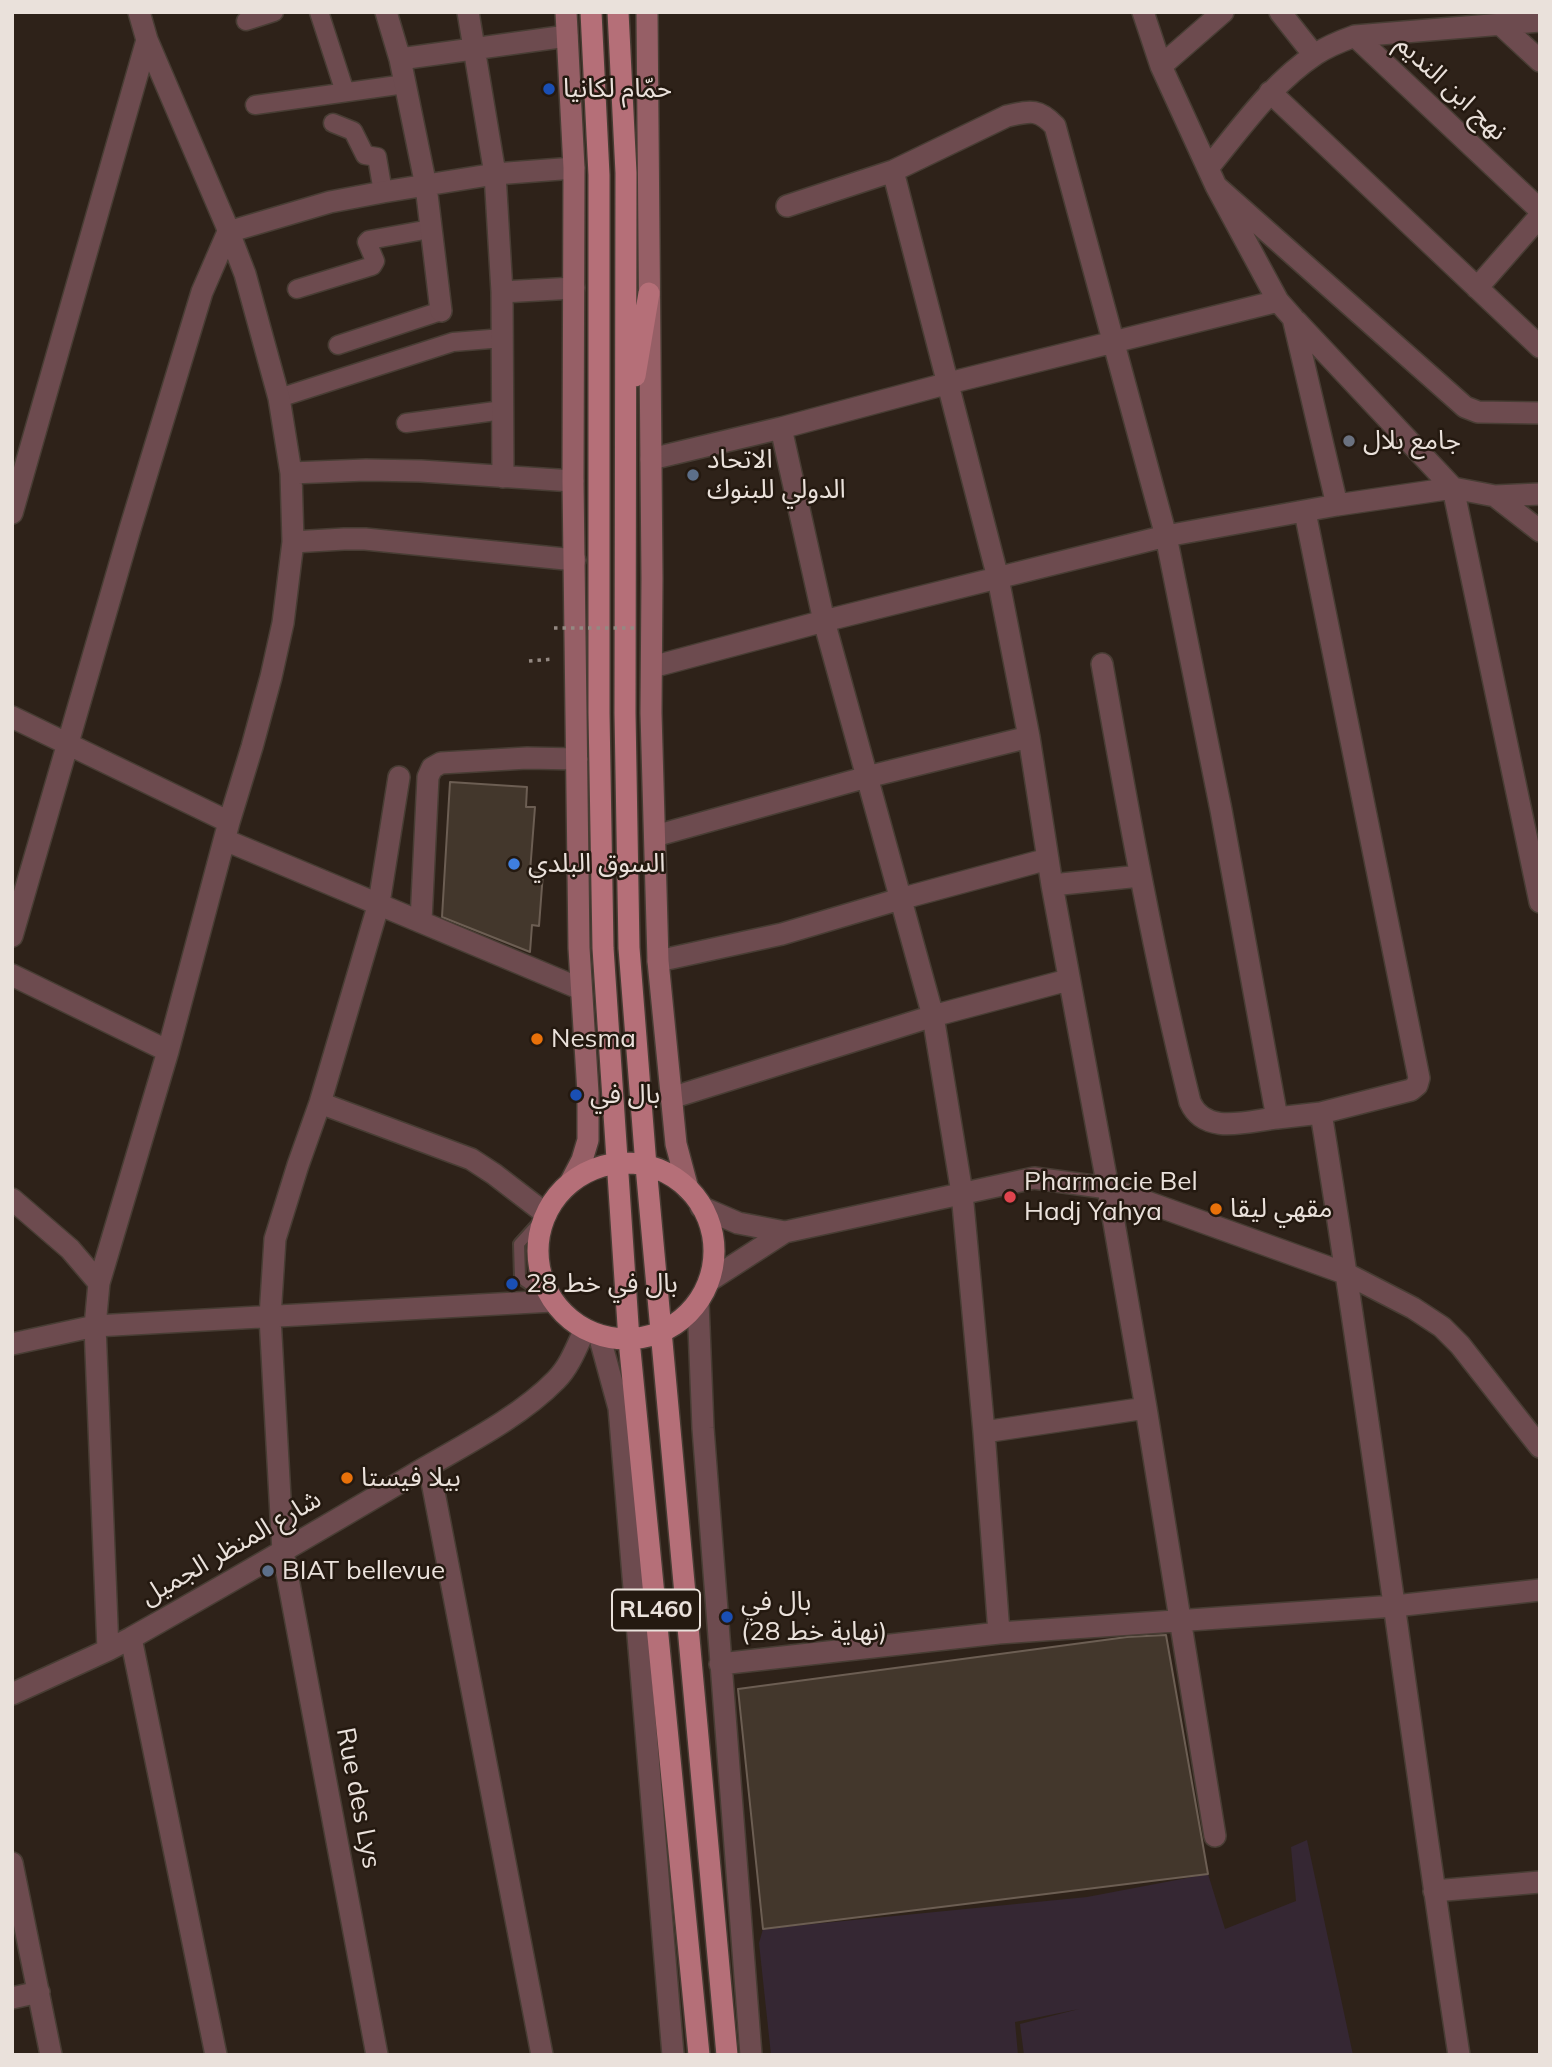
<!DOCTYPE html>
<meta charset="utf-8">
<style>
body{margin:0}
#map{position:relative;width:1552px;height:2067px;overflow:hidden;background:#2e2219;font-family:Mulish,sans-serif}
canvas{display:block}
.frame{position:absolute;inset:0;border:14px solid #eae1db;pointer-events:none}
</style>
<div id="map">
<canvas width="1552" height="2067"></canvas>
<div class="frame"></div>
</div>
<script>
const ctx = document.querySelector('canvas').getContext('2d');
ctx.lineJoin = 'round';
function paint(path, color) { ctx.fillStyle = color; ctx.fill(path, 'evenodd'); }
function trace(path, color, width, dash) { ctx.strokeStyle = color; ctx.lineWidth = width; ctx.lineCap = dash ? 'butt' : 'round'; ctx.setLineDash(dash || []); ctx.stroke(path); }
function drawText(font, color, halo, rows, align = 'center') {
  ctx.font = font + ' Mulish,"Noto Sans Arabic",sans-serif'; ctx.lineWidth = 5; ctx.setLineDash([]); ctx.textBaseline = 'middle'; ctx.strokeStyle = halo; ctx.fillStyle = color; for (const [text, x, y, turn = 0] of rows) {
    ctx.save(); ctx.translate(x, y); ctx.rotate((+turn || 0) * Math.PI / 180); ctx.textAlign = isNaN(turn) ? turn : align; if (halo) ctx.strokeText(text, 0, 0); ctx.fillText(text, 0, 0); ctx.restore();
  }
}
const education = new Path2D(`
 M1307 1840 1353 2055H1024L1020 2024 1079 2009 1015 2022 1018 2055H771L759 1943 763 1929 1087 1897 1208 1874 1225 1929 1296 1901 1291 1847Z`);
const building = new Path2D(`
 M450 782 527 787 526 807H535L530 872 543 873 539 926 532 925 530 952 442 917Z
 M1166 1635 1208 1874 763 1929 738 1689 1127 1637Z`);
const path = new Path2D(`
 M529 661 554 659`);
const service = new Path2D(`
 M546 1214 519 1244 520 1278 549 1298`);
const pedestrian = new Path2D(`
 M319 12 345 92
 M246 21 274 12
 M255 105 405 84
 M333 123 353 131 365 155 377 157 383 192
 M297 289 372 266 375 261 367 242 369 240 430 229
 M338 345 441 311
 M279 398 453 342 503 338
 M406 423 503 410`);
const minor = new Path2D(`
 M386 12 400 59 426 186 441 311
 M468 12 495 174 502 292 503 477
 M1143 12 1161 66 1216 186 1278 301
 M1280 12 1314 55
 M1500 24 1540 61
 M1355 36 1540 210
 M400 59 567 36
 M1161 66 1223 12
 M1270 92 1540 347
 M1208 168C1241 128 1272 83 1316 54 1328 46 1341 41 1355 36L1540 21
 M893 171 1007 116C1030 111 1038 108 1055 126L1166 536 1221 810 1277 1118 1321 1113
 M1216 186 1465 407 1478 412 1540 413
 M787 206 893 171 998 578 1029 737 1052 885 1140 876
 M1477 288 1540 216
 M502 292 574 288
 M1296 321 1453 488 1540 902
 M781 428 824 621 933 1016 1068 980
 M651 459 781 428 949 383 1278 301 1293 318 1337 505
 M291 473 366 470 421 471 573 481
 M1495 496 1540 531
 M1305 512 1419 1078 1417 1085 1411 1090 1321 1113C1372 1426 1411 1741 1459 2055
 M12 513 147 40
 M293 542 344 539H365L575 560
 M1102 664C1128 811 1154 957 1190 1102 1205 1136 1248 1121 1277 1118
 M652 667 824 621 1166 536 1337 505 1453 488 1495 496 1540 494
 M12 717 229 822
 M655 836 867 777 1029 737
 M225 840 581 989
 M1052 885 1108 1188 1146 1408 1215 1836
 M421 921 428 777 432 768 441 763 527 758 577 759
 M12 936 130 529 202 292 228 232 330 202 383 192 495 174 574 168
 M658 961 782 934 900 899 1048 859
 M12 975 168 1051
 M671 1098 933 1016 962 1193 984 1432 999 1633
 M320 1103 471 1159 494 1174 546 1214
 M12 1199 70 1249 99 1283
 M701 1207 738 1223 785 1232
 M709 1281 785 1232 1034 1178 1108 1188 1347 1274 1413 1308 1442 1327 1460 1345 1540 1447
 M698 1302 703 1428 751 2055
 M599 1335 619 1408 673 2055
 M12 1344 95 1326 553 1301
 M984 1432 1146 1408
 M429 1466 542 2055
 M131 1638 216 2055
 M108 1650 95 1326 99 1283 168 1051 229 822 252 747 271 677 283 623 293 542 291 473 279 398 245 274 225 222 147 40 139 12
 M720 1664 999 1633 1395 1606 1540 1590
 M12 1694 108 1650 131 1638C225 1585 318 1531 411 1476 458 1448 518 1419 556 1380 570 1366 577 1346 585 1329
 M12 1863 51 2055
 M1434 1891 1540 1882
 M12 1998 39 1992
 M377 2055 283 1552 270 1317 275 1239 298 1165 320 1103 379 903 399 777`);
const secondary = new Path2D(`
 M566 12 574 168 573 481 579 948 588 1093V1140L582 1160 570 1183
 M647 12 652 578 651 713 658 961 676 1144 688 1189`);
const primary = new Path2D(`
 M591 12 599 175V713L603 948 629 1340 699 2055
 M618 12 626 173 625 713 629 948 646 1166 727 2055
 M635 376 649 293
 M538 1251a88 88 0 1 1 176 0a88 88 0 1 1-176 0Z`);
const pathBridge = new Path2D(`
 M554 628H637`);
const markers = [
 [549,89,7,"#1a4fb4"],
 [1349,441,7,"#6b7280"],
 [693,475,7,"#5c6f8a"],
 [514,864,7,"#3f7fe0"],
 [537,1039,7,"#e8710a"],
 [576,1095,7,"#1a4fb4"],
 [1010,1197,7,"#e0444e"],
 [1216,1209,7,"#e8710a"],
 [512,1284,7,"#1a4fb4"],
 [347,1478,7,"#e8710a"],
 [268,1571,7,"#5c6f8a"],
 [727,1617,7,"#1a4fb4"]
];
const shields = [
 [656,1610,88]
];
const shieldNames = [
 ["RL460",656,1610]
];
const streetNames = [
 ["نهج ابن النديم",1451,88,43],
 ["شارع المنظر الجميل",231,1548,-30],
 ["Rue des Lys",358,1798,79]
];
const poiNames = [
 ["حمّام لكانيا",563,89],
 ["جامع بلال",1363,441],
 ["الاتحاد",707,460],
 ["الدولي للبنوك",707,490],
 ["السوق البلدي",528,864],
 ["Nesma",551,1039],
 ["بال في",590,1095],
 ["Pharmacie Bel",1024,1182],
 ["Hadj Yahya",1024,1212],
 ["مقهي ليقا",1230,1209],
 ["بال في خط 28",526,1284],
 ["بيلا فيستا",361,1478],
 ["BIAT bellevue",282,1571],
 ["بال في",741,1602],
 ["(نهاية خط 28)",741,1632]
];
paint(education, '#352733');
paint(building, '#43372c');
trace(building, '#6c5e53', 2);
trace(service, '#483d34', 14);
trace(pedestrian, '#483d34', 21);
trace(minor, '#483d34', 24);
trace(secondary, '#483d34', 24);
trace(primary, '#483d34', 24);
trace(path, '#948982', 3.5, [3.5, 5]);
trace(service, '#6d4b4f', 10);
trace(pedestrian, '#6d4b4f', 18);
trace(minor, '#6d4b4f', 21);
trace(secondary, '#965f66', 21);
trace(primary, '#b56f78', 21);
trace(pathBridge, '#948982', 3.5, [3.5, 5]);
for (const [x, y, r, color] of markers) { const dot = new Path2D(); dot.arc(x, y, r, 0, 2 * Math.PI); ctx.fillStyle = color; ctx.fill(dot); trace(dot, '#241910', 2.5); }
for (const [x, y, w] of shields) { const box = new Path2D(); box.roundRect(x - w / 2, y - 20.5, w, 41, 5); ctx.fillStyle = '#241910'; ctx.fill(box); trace(box, '#eae1db', 2); }
drawText('bold 24px', '#eae1db', null, shieldNames);
drawText('26px', '#eae1db', '#241910', streetNames);
drawText('26px', '#eae1db', '#241910', poiNames, 'left');
</script>
